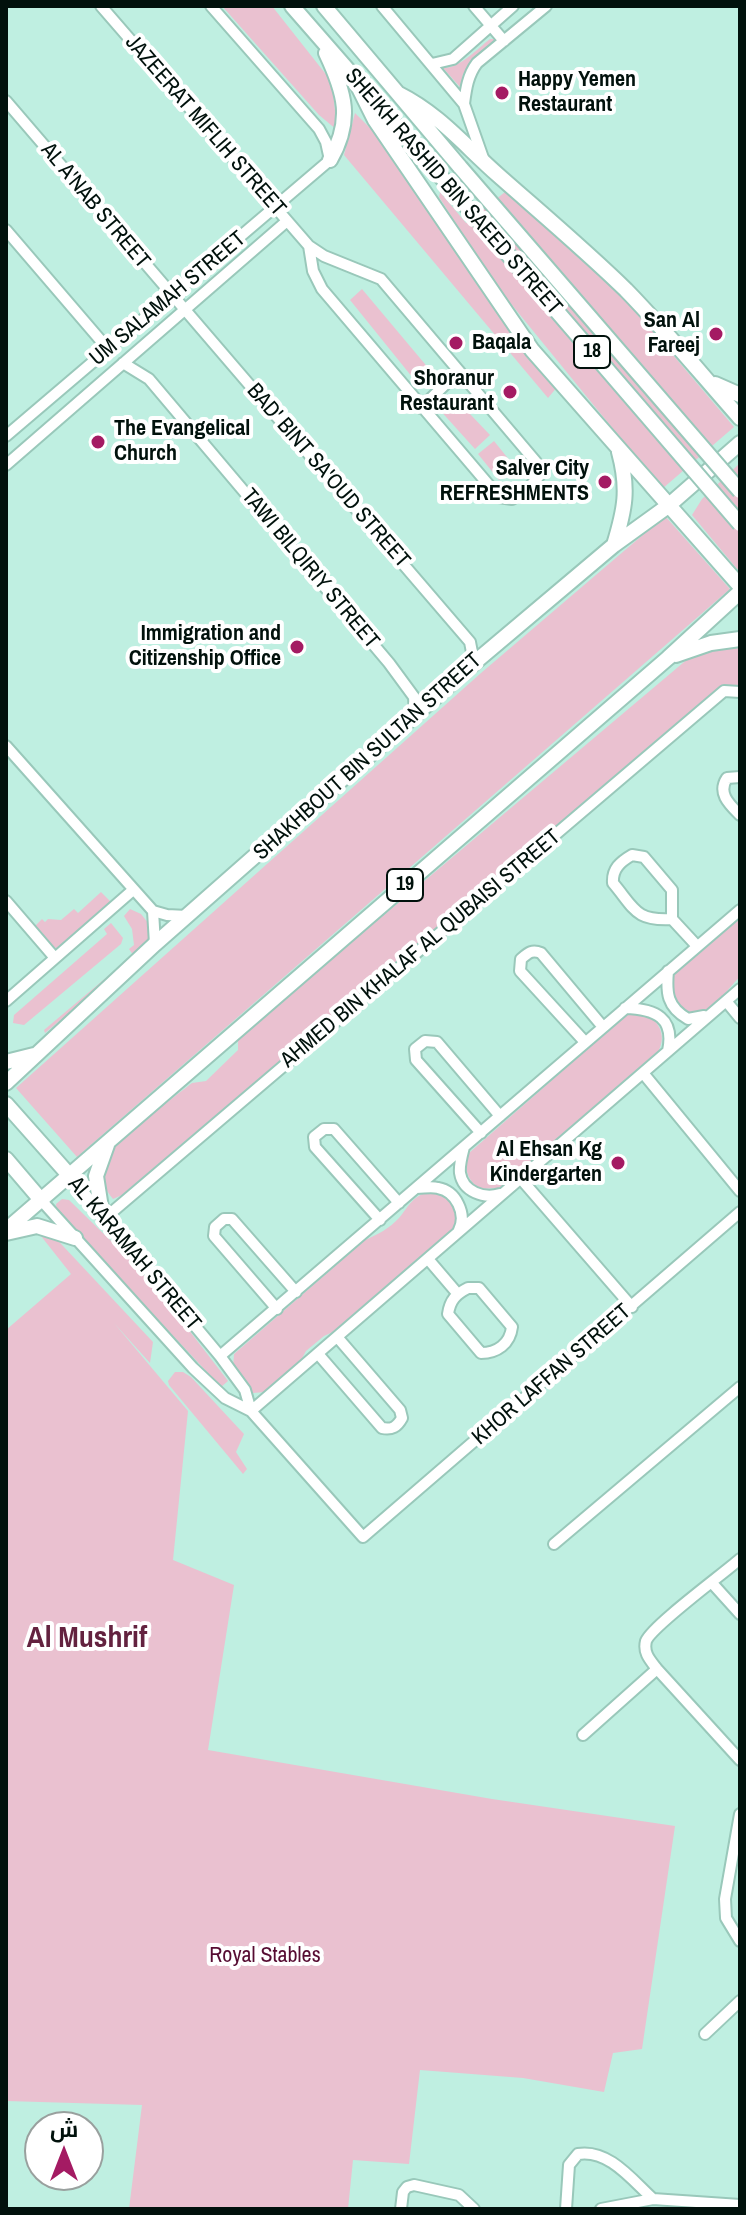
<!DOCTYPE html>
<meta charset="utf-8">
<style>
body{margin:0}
#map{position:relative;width:746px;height:2215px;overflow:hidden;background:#bfefe1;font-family:"Archivo Narrow",Cairo,sans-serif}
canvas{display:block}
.frame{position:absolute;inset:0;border:8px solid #01110c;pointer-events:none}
.north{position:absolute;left:24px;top:2111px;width:80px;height:80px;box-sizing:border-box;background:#fff;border:2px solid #99a09e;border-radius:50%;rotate:0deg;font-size:22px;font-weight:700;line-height:32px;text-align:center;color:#01110c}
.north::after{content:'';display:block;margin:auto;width:28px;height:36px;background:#a41b63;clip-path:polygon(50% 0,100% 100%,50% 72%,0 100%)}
</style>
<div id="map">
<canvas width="746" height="2215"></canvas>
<div class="frame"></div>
<div class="north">ش</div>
</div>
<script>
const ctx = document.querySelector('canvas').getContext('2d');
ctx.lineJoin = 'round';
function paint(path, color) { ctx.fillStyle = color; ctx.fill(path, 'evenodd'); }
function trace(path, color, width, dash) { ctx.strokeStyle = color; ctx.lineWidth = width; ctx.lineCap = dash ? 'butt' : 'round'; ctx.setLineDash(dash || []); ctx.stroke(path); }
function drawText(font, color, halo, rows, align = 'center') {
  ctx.font = font + ' "Archivo Narrow",sans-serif'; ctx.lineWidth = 8; ctx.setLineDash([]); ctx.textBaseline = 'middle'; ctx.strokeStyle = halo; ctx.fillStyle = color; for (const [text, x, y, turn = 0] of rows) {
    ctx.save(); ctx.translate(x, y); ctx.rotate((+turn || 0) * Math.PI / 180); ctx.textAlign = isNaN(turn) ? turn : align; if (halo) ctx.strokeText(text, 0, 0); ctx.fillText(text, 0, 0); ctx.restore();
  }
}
const green = new Path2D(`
 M222 6H272L332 82 337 130 319 115Z
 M490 39H495L463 74 460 87 443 68C460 68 477 49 490 39Z
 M355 113 388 146 440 219 481 289 558 386 548 398 344 155Z
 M440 192 466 223 505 192 618 290 734 427 662 489 494 283 439 197Z
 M362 289 435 376 421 388 350 300Z
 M452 395 490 435 475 449 438 408Z
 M494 441 515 467 499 480 478 454Z
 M740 463V569H737L692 515 702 499Z
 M665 516 730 589 77 1157 16 1088 481 673Z
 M740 644V685L721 686 122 1195 113 1199C105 1189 98 1177 103 1164 110 1143 172 1099 192 1083L206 1081 238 1050V1038L690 657 702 651Z
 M101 892 115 906 64 949 50 947 33 928 42 919 45 922 48 919 61 920 74 909 78 913Z
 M130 909 141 914 153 929 148 947 45 1033 44 1030 133 955 129 949 134 945 132 929 124 916Z
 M740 915V977C723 992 713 1019 685 1011 673 1001 669 988 675 973Z
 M111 923 123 938 121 944 24 1025 13 1023 14 1015 107 934 104 929Z
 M636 1013H645C661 1023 667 1037 657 1054L499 1188 479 1189C466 1178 464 1168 469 1153L626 1015Z
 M427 1192C449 1194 465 1212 451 1233L337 1330 324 1336 306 1351 300 1362 265 1392 253 1393 233 1367 234 1354 365 1240C377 1235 390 1228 399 1218 408 1207 412 1197 427 1192Z
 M62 1199 69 1200 148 1277 225 1377 228 1381 221 1387 57 1212 56 1204Z
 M37 1231H49L153 1342 150 1363 114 1323 188 1411 173 1560 234 1585 208 1750 492 1799 675 1826 642 2049 613 2053 604 2092 523 2078 420 2070 409 2164 353 2160 348 2209H129L142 2105 6 2101V1330L71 1274Z
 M175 1372H183L191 1377 244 1434 236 1452 247 1469 243 1474 169 1385 168 1381Z`);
const minor = new Path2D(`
 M101 6 309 246 324 256 381 279 536 462 539 476 527 490 512 499 499 497 322 289 313 271 309 246
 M382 6 464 104 483 158
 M474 6 504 41
 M432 64 453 59 513 6
 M6 101 470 642 474 663
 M464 104C466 88 468 75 477 63L546 6
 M6 230 108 349
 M123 363 149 379 389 663 414 697 415 715
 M421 408 459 371
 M6 436 330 160 326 142 319 129 211 6
 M6 465 287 221
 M6 746 153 911 167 915 187 916
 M740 777 727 778C717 793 729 804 740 815
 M6 901 55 958
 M153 911 155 944
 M672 919C635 921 635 909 613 883 612 869 620 862 632 855L644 857 672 890V919L697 946
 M668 971C666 993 667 1007 688 1019L704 1016
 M6 1001 133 890
 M726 1001 740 1018
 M625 1008C656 1009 675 1018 668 1051
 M585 1042 520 971 521 959C528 953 532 949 541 953L603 1027
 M643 1073 740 1191
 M481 1133 416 1060 415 1049 425 1041 437 1042 500 1116
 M464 1147C462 1155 459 1165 460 1173 463 1192 484 1199 500 1194
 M69 1175 220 1356 245 1390 251 1411
 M521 1179 632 1307
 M417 1188C424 1188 431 1186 438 1188 456 1191 467 1214 459 1230
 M41 1200 193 1368 225 1398 251 1411 363 1537 740 1212
 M105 1218 724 691 740 692
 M380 1220 315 1147 314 1137 324 1129H334L399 1203
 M428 1259 457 1293
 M468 1288H479L512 1327C510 1344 497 1353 481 1353L448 1314C450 1300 456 1294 468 1288Z
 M277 1309 214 1236 215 1227 224 1219H232L296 1292
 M319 1355 382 1428C392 1430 397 1427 402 1418L400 1410 338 1338
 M220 1356 740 910
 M251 1411 740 989
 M554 1544 740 1387
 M740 1559C723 1574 652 1626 646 1641 643 1653 650 1660 657 1669L740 1760
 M712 1583 740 1614
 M583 1735 657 1669
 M740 1814 725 1899 726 1918 740 1941
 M705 2034 740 2001
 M401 2209 403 2192 407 2187 414 2185 459 2195 474 2209
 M566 2209 569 2165 578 2154C609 2149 632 2180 653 2199
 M601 2209 653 2199 740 2205`);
const major = new Path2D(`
 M292 6 444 180
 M324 6 460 167
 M326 53C345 93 353 120 330 160
 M354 78 375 120 532 350 740 586
 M399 94C439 114 465 146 498 175 541 213 585 250 626 290 666 331 702 375 740 418
 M715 384 740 395
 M614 545C625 509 629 489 619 452
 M676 655 711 643 740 639
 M6 1062 34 1055
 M6 1083 155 944 474 663 614 545 668 506 740 443
 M6 1104 69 1175
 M6 1159 41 1200
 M102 1214 96 1176 107 1145
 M6 1230 668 658 740 592
 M6 1233 37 1226 75 1238`);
const majorBridge = new Path2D(`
 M460 167 740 491
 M444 180 740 524`);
const markers = [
 [502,93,8,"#a41b63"],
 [716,334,8,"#a41b63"],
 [456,343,8,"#a41b63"],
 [510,392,8,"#a41b63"],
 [98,442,8,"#a41b63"],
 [605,482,8,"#a41b63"],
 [297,647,8,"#a41b63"],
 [618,1163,8,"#a41b63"]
];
const shields = [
 [592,352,36],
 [405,885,36]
];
const shieldNames = [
 ["18",592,352],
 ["19",405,885]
];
const poiNames = [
 ["Happy Yemen",518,80,"left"],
 ["Restaurant",518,105,"left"],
 ["San Al",700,321],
 ["Fareej",700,346],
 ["Baqala",472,343,"left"],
 ["Shoranur",494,379],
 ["Restaurant",494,404],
 ["The Evangelical",114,429,"left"],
 ["Church",114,454,"left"],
 ["Salver City",589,469],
 ["REFRESHMENTS",589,494],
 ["Immigration and",281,634],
 ["Citizenship Office",281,659],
 ["Al Ehsan Kg",602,1150],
 ["Kindergarten",602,1175]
];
const streetNames = [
 ["JAZEERAT MIFLIH STREET",205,126,49],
 ["SHEIKH RASHID BIN SAEED STREET",453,192,49],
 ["AL A'NAB STREET",95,206,50],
 ["UM SALAMAH STREET",168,299,-40],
 ["BAD' BINT SA'OUD STREET",328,476,49],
 ["TAWI BILQIRIY STREET",310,569,50],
 ["SHAKHBOUT BIN SULTAN STREET",368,757,-42],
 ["AHMED BIN KHALAF AL QUBAISI STREET",421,949,-40],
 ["AL KARAMAH STREET",134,1254,50],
 ["KHOR LAFFAN STREET",552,1375,-41]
];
const parkNames = [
 ["Royal Stables",265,1956]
];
const districtNames = [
 ["Al Mushrif",87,1639]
];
paint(green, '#eac1d0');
trace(minor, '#99c8ba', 14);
trace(major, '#99c8ba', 18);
trace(minor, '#fff', 10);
trace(major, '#fff', 14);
trace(majorBridge, '#99c8ba', 18, []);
trace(majorBridge, '#fff', 14);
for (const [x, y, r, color] of markers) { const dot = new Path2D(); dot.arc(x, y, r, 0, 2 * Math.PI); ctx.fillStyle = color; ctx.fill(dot); trace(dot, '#fff', 3); }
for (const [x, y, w] of shields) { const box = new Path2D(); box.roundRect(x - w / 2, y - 16, w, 32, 6); ctx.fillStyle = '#fff'; ctx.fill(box); trace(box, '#01110c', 2); }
drawText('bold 20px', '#01110c', null, shieldNames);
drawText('bold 22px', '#01110c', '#fff', poiNames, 'right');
drawText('22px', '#01110c', '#fff', streetNames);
drawText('22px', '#560c32', '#fff', parkNames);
drawText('bold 30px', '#63223f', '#fff', districtNames);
</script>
